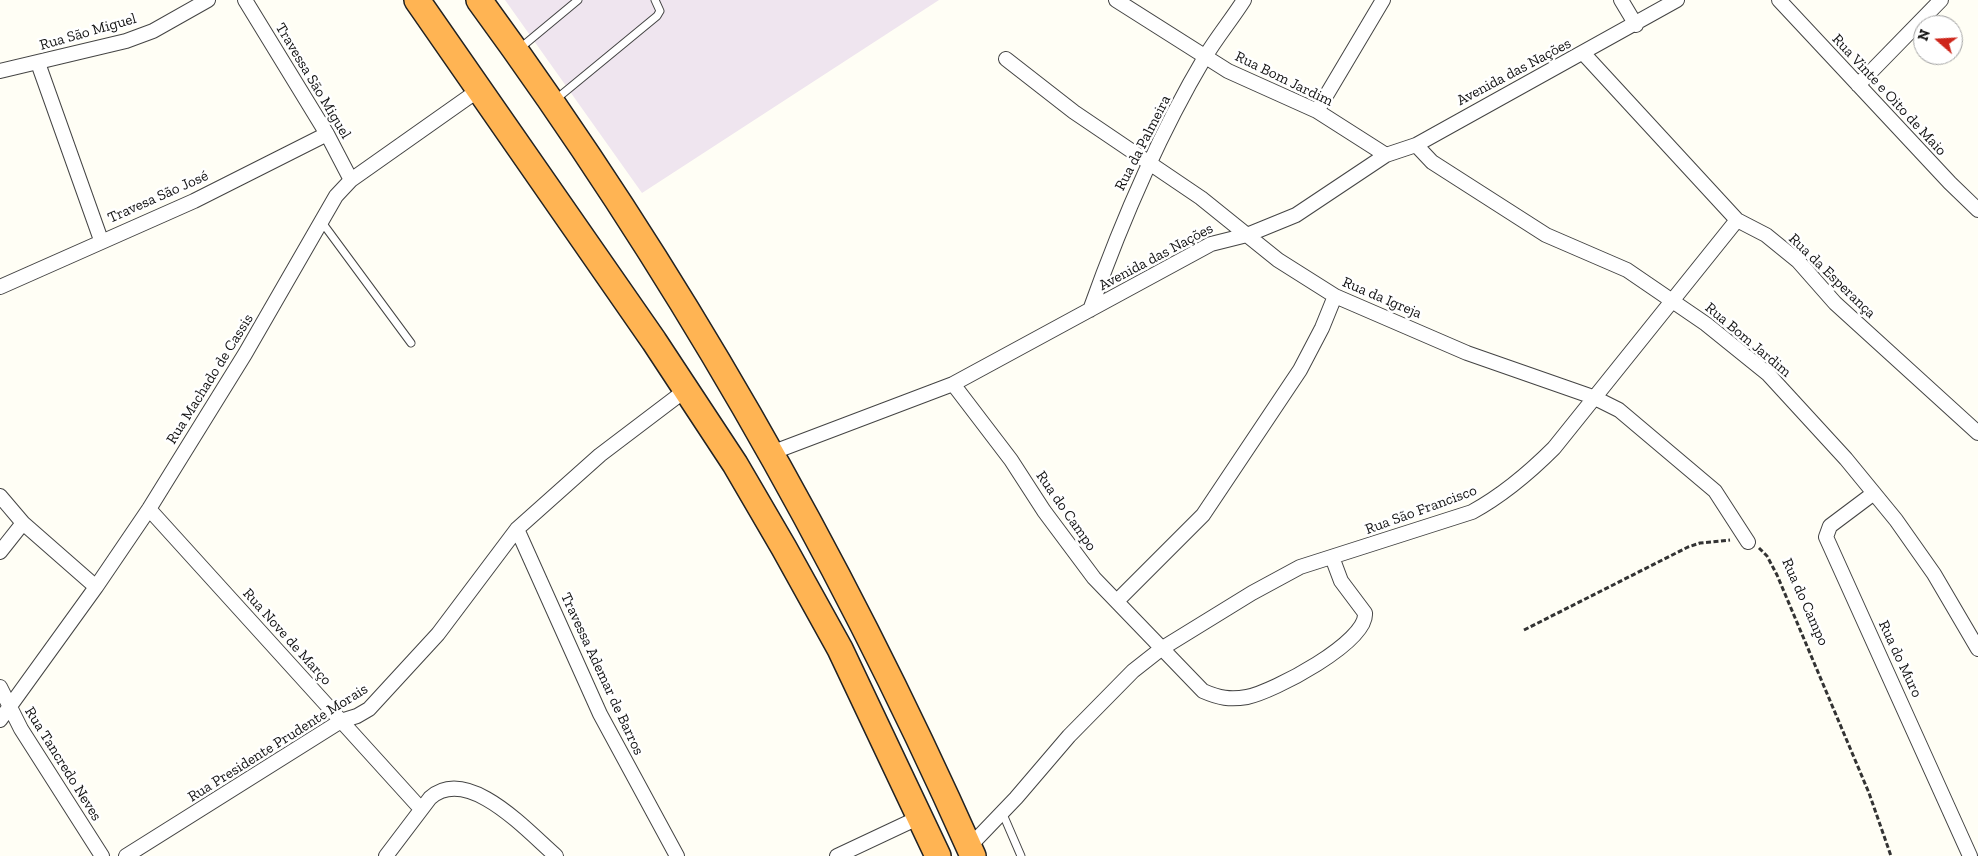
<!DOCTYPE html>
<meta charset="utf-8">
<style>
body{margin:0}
#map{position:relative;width:1978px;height:856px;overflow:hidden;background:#fffef5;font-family:"Zilla Slab",serif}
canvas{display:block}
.north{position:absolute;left:1913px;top:15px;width:50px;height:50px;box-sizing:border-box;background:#fff;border:1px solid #a0a0a0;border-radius:50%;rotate:289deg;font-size:14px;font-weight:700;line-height:20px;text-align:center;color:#111}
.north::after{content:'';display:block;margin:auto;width:18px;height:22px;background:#ce261b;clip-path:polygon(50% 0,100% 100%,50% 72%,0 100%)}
</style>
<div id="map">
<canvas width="1978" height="856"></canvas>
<div class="north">N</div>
</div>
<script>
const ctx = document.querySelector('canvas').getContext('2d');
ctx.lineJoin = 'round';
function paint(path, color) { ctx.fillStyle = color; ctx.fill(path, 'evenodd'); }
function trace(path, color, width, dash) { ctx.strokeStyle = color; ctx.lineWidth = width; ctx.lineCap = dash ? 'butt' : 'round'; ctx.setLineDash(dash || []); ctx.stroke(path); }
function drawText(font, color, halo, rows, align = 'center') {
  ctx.font = font + ' "Zilla Slab",serif'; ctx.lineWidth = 5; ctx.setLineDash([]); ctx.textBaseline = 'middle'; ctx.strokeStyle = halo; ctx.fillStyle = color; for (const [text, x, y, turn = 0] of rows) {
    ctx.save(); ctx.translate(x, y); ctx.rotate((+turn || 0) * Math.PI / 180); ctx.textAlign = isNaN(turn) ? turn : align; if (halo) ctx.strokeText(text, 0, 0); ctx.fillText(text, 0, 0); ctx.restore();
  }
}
const industrial = new Path2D(`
 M505 0H939L642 193Z`);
const path = new Path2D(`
 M1759 548 1767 556 1777 575 1869 793 1891 856
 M1524 630 1688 547 1700 543 1730 540`);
const lane = new Path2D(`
 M519 49 578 0
 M555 100 657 16 660 11 655 0
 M321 221 411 343
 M1002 812 1021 856`);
const street = new Path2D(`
 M245 0 327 134 351 180
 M1116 0 1228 71 1317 111 1386 155
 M1621 0 1636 25
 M1779 0 1950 183 1978 210
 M1584 54 1737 220 1766 235 1798 261 1835 303 1978 433
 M1006 59 1074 112 1201 198 1278 260 1335 296 1467 353 1593 397 1619 410 1715 491 1748 542
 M38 63 101 240
 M0 71 126 41 153 31 208 0
 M1858 85 1941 0
 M1317 111 1383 0
 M1416 145 1432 162 1546 235 1627 270 1706 324 1768 374 1846 459 1896 520 1934 574 1978 649
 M0 287 194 201 327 134
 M1090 310C1121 223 1158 136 1205 57 1217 37 1232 19 1244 0
 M953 384 1011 460 1044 511 1094 578 1203 691C1219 698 1230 700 1247 697 1273 692 1368 642 1365 613L1341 581 1332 557
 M771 453 953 384 1211 244 1247 235 1296 215 1386 155 1416 145 1677 0
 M1874 493 1830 526 1826 537 1970 856
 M0 496 23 523 96 587
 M149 509 421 809
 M517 529 600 714 677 856
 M0 552 23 523
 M1117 601 1203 515 1300 370 1322 328 1335 296
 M0 687 21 729 102 856
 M0 720 96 587 149 509 245 354 336 196 351 180 480 89
 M969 847 1016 798 1069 736 1133 671 1161 649 1252 593 1300 567 1472 512C1503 495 1529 473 1554 448L1737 220
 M126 856 341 721 357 716 369 709 438 634 517 529 600 455 687 389
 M386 856 430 798C468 764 528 832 556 856
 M837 856 920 817`);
const highway = new Path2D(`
 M417 0 654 341 735 464 784 548 840 649 938 856
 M479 0C674 266 839 555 973 856`);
const streetNames = [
 ["Rua São Miguel",88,32,-16],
 ["Avenida das Nações",1514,72,-28],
 ["Rua Bom Jardim",1284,79,26],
 ["Travessa São Miguel",313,81,59],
 ["Rua Vinte e Oito de Maio",1889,95,47],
 ["Rua da Palmeira",1143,143,-63],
 ["Travesa São José",158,197,-24],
 ["Avenida das Nações",1156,257,-28],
 ["Rua da Esperança",1832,276,44],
 ["Rua da Igreja",1382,298,23],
 ["Rua Bom Jardim",1748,340,40],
 ["Rua Machado de Cassis",210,379,-58],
 ["Rua São Francisco",1421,510,-20],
 ["Rua do Campo",1066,511,55],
 ["Rua do Campo",1805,602,66],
 ["Rua Nove de Março",287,637,48],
 ["Rua do Muro",1900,659,65],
 ["Travessa Ademar de Barros",602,674,65],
 ["Rua Presidente Prudente Morais",278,743,-32],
 ["Rua Tancredo Neves",63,764,58]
];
paint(industrial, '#efe5ef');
trace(lane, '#444', 9);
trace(street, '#444', 16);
trace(highway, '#222', 28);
trace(path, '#333', 3, [5, 2.5]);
trace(lane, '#fff', 7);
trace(street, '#fff', 14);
trace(highway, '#ffb453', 25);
drawText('15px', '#111', '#fff', streetNames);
</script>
